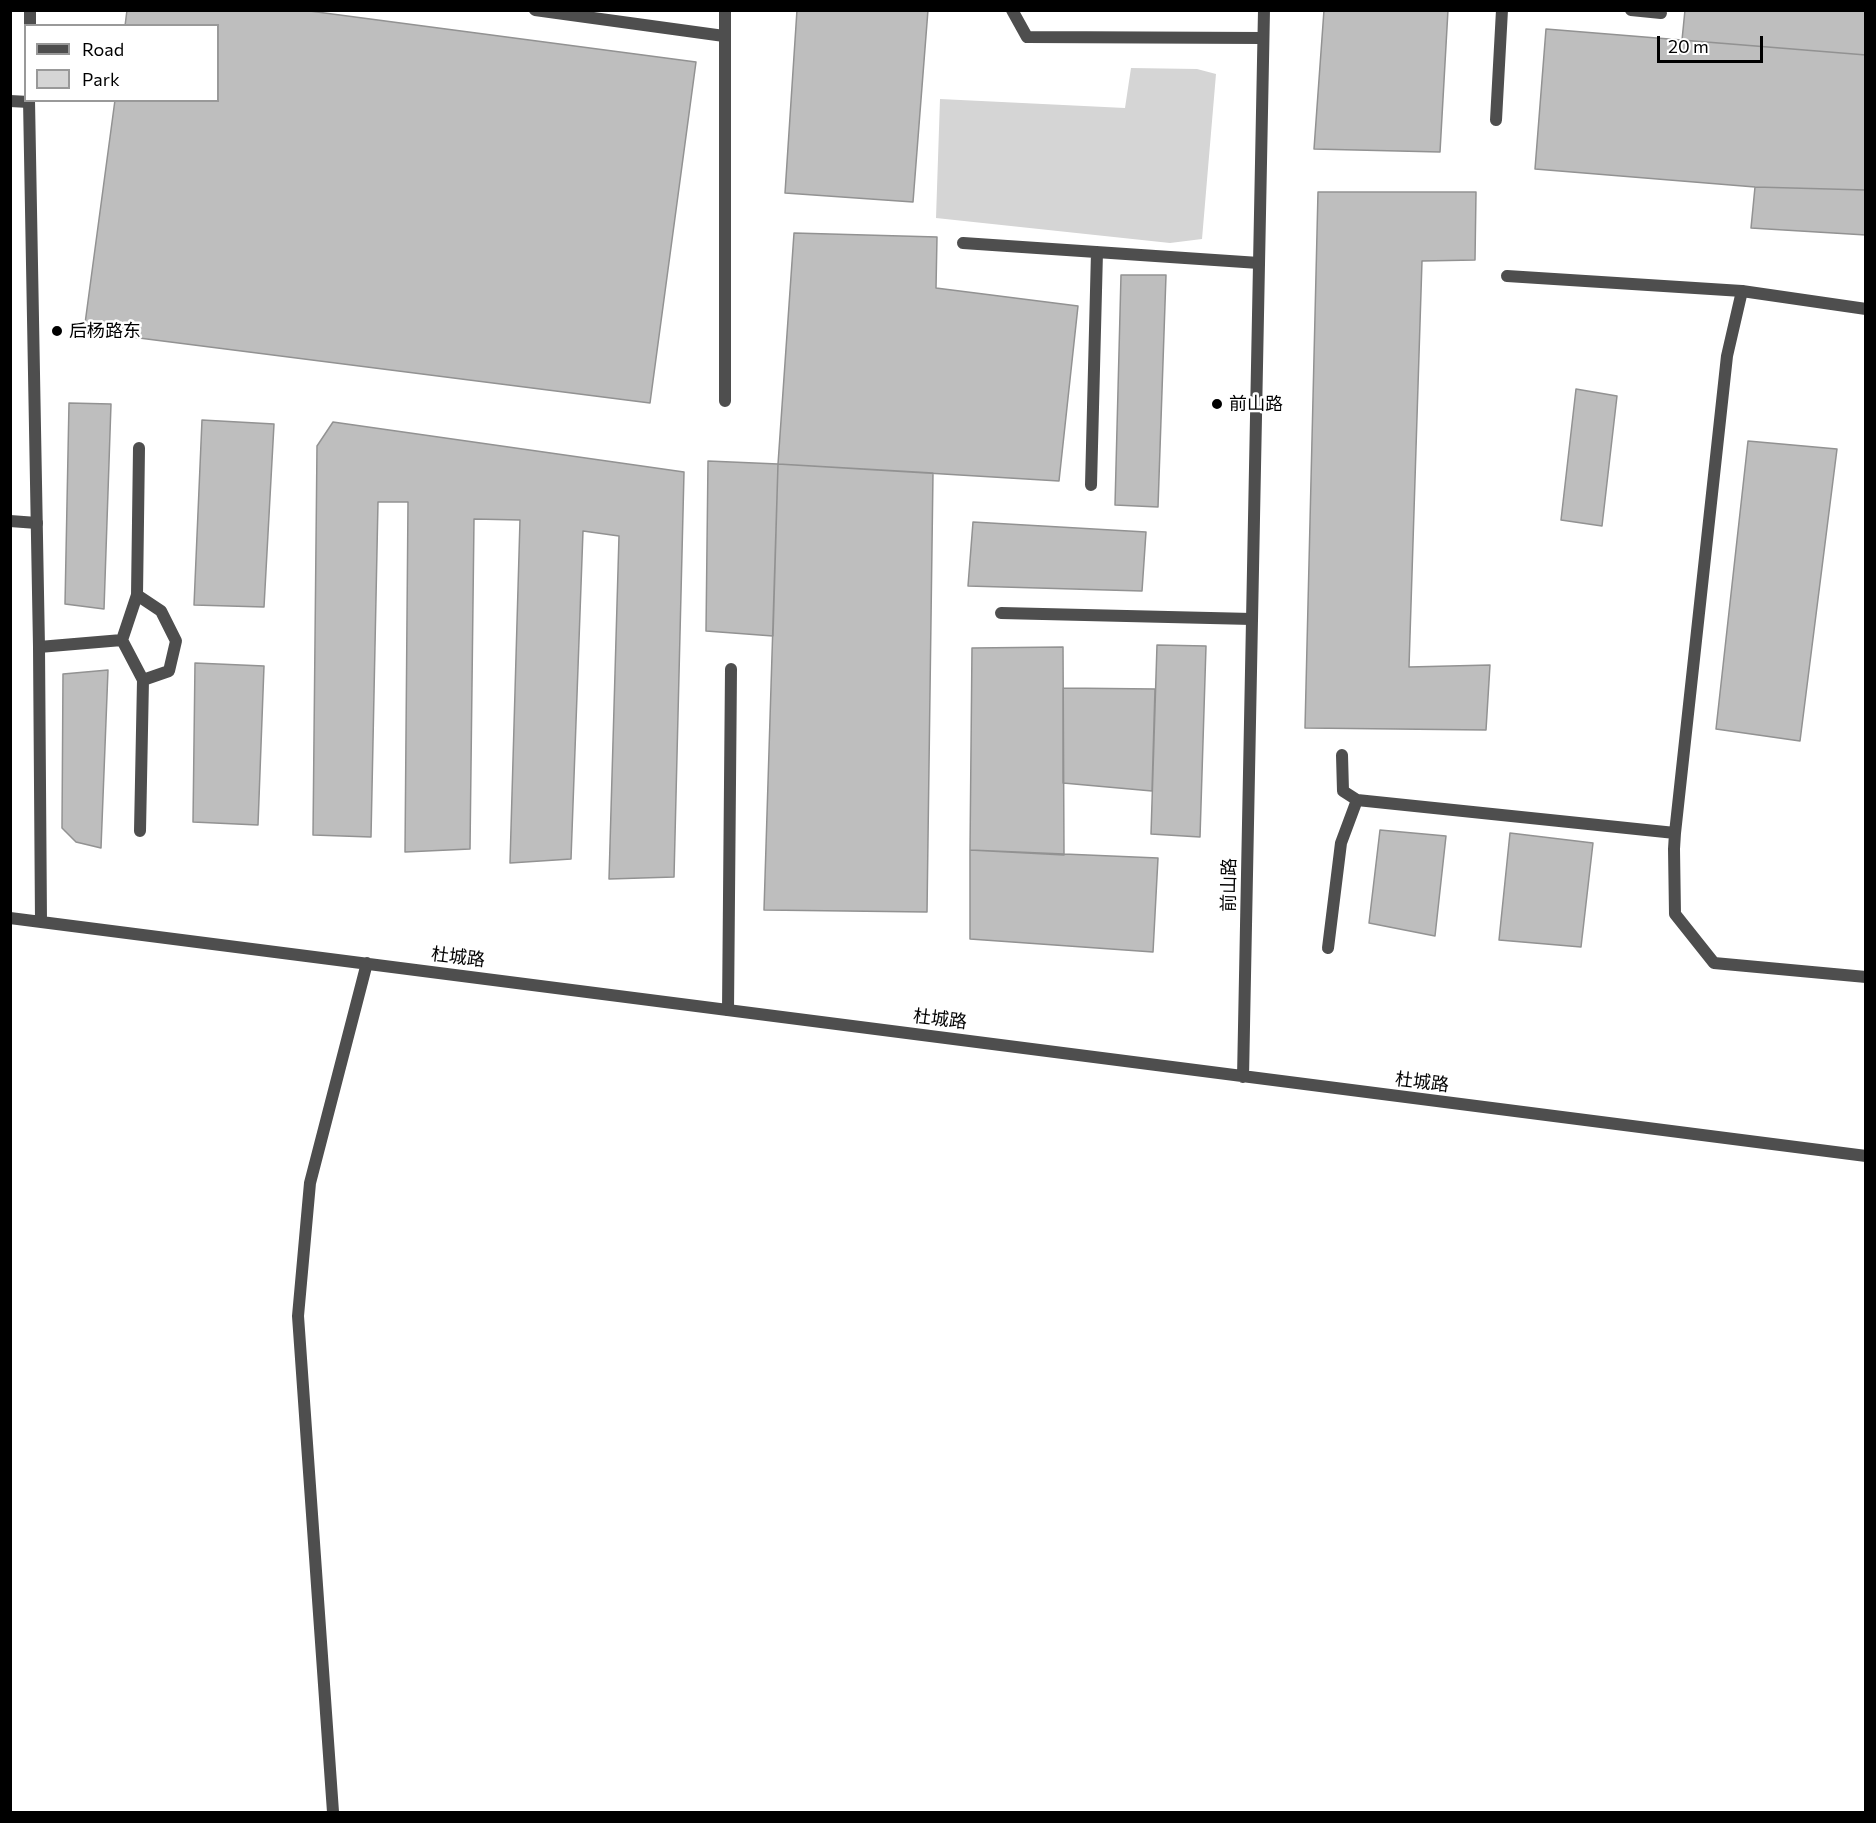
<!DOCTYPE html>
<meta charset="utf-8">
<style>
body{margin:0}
#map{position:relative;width:1876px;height:1823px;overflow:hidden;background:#fff;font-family:Commissioner,sans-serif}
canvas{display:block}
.frame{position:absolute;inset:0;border:12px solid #000;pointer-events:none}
.legend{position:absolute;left:24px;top:24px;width:195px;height:78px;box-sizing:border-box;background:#fff;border:2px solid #999;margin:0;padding:8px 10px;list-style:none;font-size:18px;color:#000}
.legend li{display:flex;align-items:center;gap:12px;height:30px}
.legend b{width:30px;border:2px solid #999}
.scale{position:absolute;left:1657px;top:36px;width:106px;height:27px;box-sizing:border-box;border:3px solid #000;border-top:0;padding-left:8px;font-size:18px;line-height:21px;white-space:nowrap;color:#000;-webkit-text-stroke:4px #fff;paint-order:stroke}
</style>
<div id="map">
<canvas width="1876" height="1823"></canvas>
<div class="frame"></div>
<ul class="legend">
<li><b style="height:8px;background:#4e4e4e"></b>Road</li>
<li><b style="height:16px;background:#d5d5d5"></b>Park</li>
</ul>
<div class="scale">20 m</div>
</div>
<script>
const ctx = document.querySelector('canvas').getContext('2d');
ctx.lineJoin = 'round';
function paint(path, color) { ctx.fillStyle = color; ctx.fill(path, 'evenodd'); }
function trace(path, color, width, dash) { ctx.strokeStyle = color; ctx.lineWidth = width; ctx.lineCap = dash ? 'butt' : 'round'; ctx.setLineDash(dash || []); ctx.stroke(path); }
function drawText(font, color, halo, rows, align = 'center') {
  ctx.font = font + ' Commissioner,"Noto Sans SC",sans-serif'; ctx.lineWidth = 5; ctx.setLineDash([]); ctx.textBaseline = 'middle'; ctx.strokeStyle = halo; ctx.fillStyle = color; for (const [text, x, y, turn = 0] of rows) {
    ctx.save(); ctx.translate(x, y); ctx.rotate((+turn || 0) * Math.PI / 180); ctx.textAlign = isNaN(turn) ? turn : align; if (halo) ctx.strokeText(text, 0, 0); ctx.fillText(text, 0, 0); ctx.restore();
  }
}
const green = new Path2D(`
 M1131 68 1197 69 1216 74 1202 239 1170 243 936 218 940 99 1125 108Z`);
const building = new Path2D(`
 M127 10H302L696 62 650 403 84 331 115 100H218V26H125Z
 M797 10H928L913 202 785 193Z
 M1324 10H1448L1440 152 1314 149Z
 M1685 10H1866V55L1682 40Z
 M1546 29 1866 55V190L1755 187 1535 169Z
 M1755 187 1866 190V235L1751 228Z
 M1318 192H1476L1475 260 1422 261 1409 667 1490 665 1486 730 1305 728Z
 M794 233 937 237 936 288 1078 306 1059 481 778 464Z
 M1121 275H1166L1158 507 1115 505Z
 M1576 389 1617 396 1602 526 1561 520Z
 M69 403 111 404 104 609 65 604Z
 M202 420 274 424 264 607 194 605Z
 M333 422 684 472 674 877 609 879 619 536 583 531 571 859 510 863 520 520 474 519 470 849 405 852 408 502H378L371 837 313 835 317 446Z
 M1748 441 1837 449 1800 741 1716 729Z
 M708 461 778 464 773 636 706 631Z
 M778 464 933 473 927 912 764 910Z
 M973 522 1146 532 1142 591 968 586Z
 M1157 645 1206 646 1200 837 1151 834Z
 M1063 647 1064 855 970 850 972 648Z
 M195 663 264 666 258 825 193 822Z
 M108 670 101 848 76 842 62 828 63 674Z
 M1063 688 1155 689 1152 791 1063 783Z
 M1380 830 1446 836 1435 936 1369 923Z
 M1510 833 1593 843 1581 947 1499 940Z
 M970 850 1158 858 1153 952 970 939Z`);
const service = new Path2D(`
 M535 10 724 36
 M725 10V401
 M1012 10 1027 37 1263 38
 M1631 10 1661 13
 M10 101 29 102
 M1496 120 1502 10
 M963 243 1259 263
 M1742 291 1727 356 1675 833 1674 849 1675 914 1714 963 1866 977
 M139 448 137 595 122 640 143 680 140 831
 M1091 485 1097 252
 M10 521 37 523
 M137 595 161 611 176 641 169 671 143 680
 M1001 613 1252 619
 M39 647 122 640
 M1342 755 1343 791 1357 800 1675 833
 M1328 948 1341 843 1357 800
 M728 1010 731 669`);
const minor = new Path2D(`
 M1507 276 1742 291 1866 309`);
const tertiary = new Path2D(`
 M30 26V10
 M29 100 39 647 41 922
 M10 918 1866 1156
 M1243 1077 1264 10
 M333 1812 298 1316 310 1183 367 963`);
const markers = [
 [57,331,6,"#000"],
 [1217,404,6,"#000"]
];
const poiNames = [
 ["后杨路东",69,331],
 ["前山路",1229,404]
];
const streetNames = [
 ["前山路",1229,885,-89],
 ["杜城路",458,957,7],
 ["杜城路",940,1019,7],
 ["杜城路",1422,1082,7]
];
paint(green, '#d5d5d5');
paint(building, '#bebebe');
trace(building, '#929292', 1.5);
trace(service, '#4e4e4e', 12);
trace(minor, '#4e4e4e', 12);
trace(tertiary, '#4e4e4e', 12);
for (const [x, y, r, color] of markers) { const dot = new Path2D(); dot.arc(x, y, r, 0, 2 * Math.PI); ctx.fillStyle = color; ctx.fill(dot); trace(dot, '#fff', 2); }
drawText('18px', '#000', '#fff', poiNames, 'left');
drawText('18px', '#000', '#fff', streetNames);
</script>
